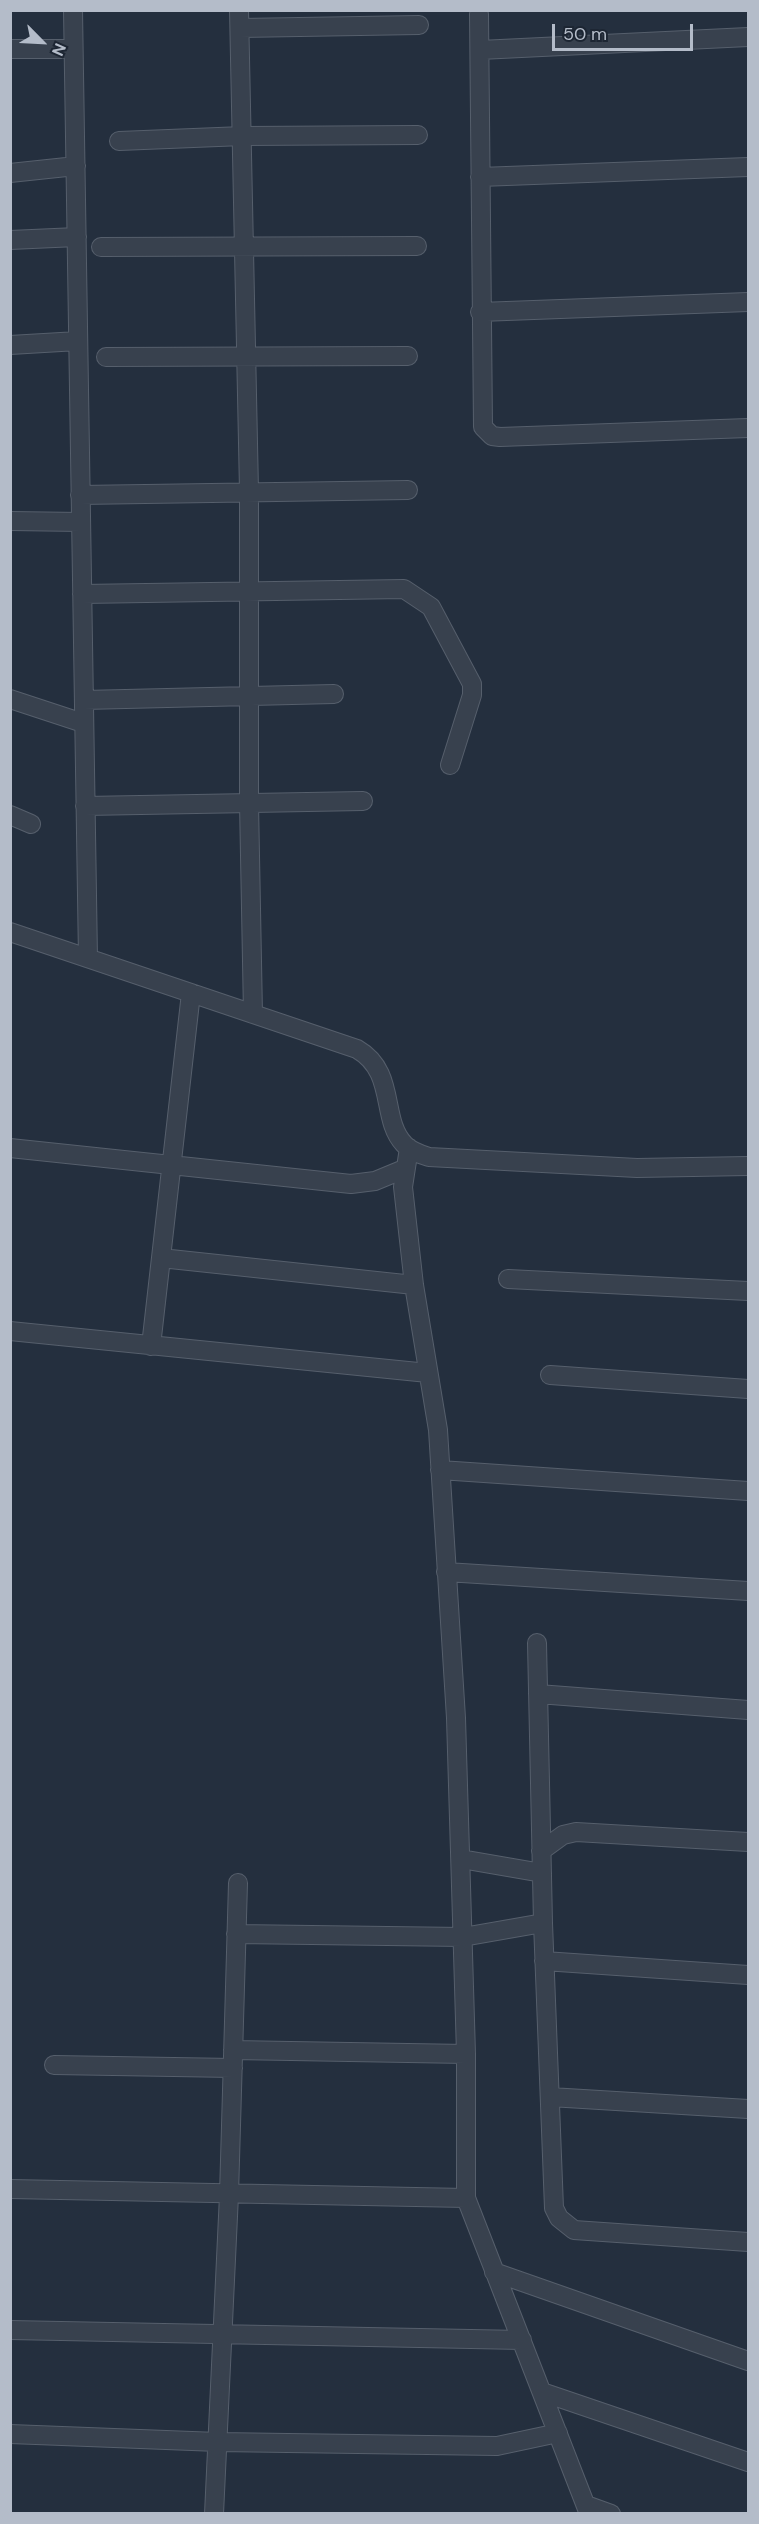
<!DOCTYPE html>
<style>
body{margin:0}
#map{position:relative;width:759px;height:2524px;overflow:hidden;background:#242f3e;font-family:"DM Sans",sans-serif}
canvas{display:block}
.frame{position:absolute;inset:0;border:12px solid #b4bcc9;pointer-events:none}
.north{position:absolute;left:12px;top:12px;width:60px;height:60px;-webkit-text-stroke:4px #1d2633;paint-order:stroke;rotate:114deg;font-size:16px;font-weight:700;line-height:24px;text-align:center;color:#b4bcc9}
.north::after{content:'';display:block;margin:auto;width:21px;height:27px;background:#b4bcc9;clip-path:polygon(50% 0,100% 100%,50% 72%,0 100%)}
.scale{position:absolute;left:552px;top:24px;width:141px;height:27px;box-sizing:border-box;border:3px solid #b4bcc9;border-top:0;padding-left:8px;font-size:18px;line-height:21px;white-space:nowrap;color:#b4bcc9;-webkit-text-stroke:4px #1d2633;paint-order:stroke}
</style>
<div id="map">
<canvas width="759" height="2524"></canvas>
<div class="frame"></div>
<div class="north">N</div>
<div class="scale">50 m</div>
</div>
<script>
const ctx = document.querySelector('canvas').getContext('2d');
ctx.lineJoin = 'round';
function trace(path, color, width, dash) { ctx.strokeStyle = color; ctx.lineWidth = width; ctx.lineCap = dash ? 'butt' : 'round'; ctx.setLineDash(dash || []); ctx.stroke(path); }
const minor = new Path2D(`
 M73 10 88 958
 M239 10 249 491V803L253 1014
 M479 14 483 427 492 436 500 437 748 428
 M240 28 419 25
 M10 49H73
 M480 50 748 37
 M119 141 243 136 418 135
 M10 173 76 166
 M480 177 748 167
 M10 240 77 237
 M101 247 417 246
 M480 312 748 302
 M10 345 78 341
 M106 357 408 356
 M80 495 408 490
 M10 521 81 522
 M82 594 404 589 431 607 472 684V695L450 765
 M10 699 83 723
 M84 700 334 694
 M85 806 363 801
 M10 815 31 824
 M10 932 357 1049C397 1072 380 1119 404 1144 410 1151 420 1154 429 1157L637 1168 748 1166
 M10 1148 351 1184 375 1181 404 1169
 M409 1148 403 1187 414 1285 438 1430 456 1718 466 2054V2198L589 2514
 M161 1258 414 1285
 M508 1279 748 1291
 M10 1331 428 1373
 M151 1346 191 993
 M550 1375 748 1389
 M440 1470 748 1491
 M446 1572 748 1591
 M537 1643 543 1923 554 2208 559 2218 574 2230 748 2242
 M538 1694 748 1710
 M541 1851 563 1835 576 1832 748 1842
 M461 1859 542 1873
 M236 1934 463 1937 543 1923
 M544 1961 748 1975
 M233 2050 466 2054
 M54 2065 233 2068
 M550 2097 748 2109
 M10 2189 466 2198
 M494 2272 748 2361
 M10 2330 522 2340
 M542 2392 748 2462
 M10 2434 218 2442 497 2446 558 2433
 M586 2505 611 2514
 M214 2514 229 2195 238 1883`);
trace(minor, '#565f6c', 20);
trace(minor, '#38414e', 18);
</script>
